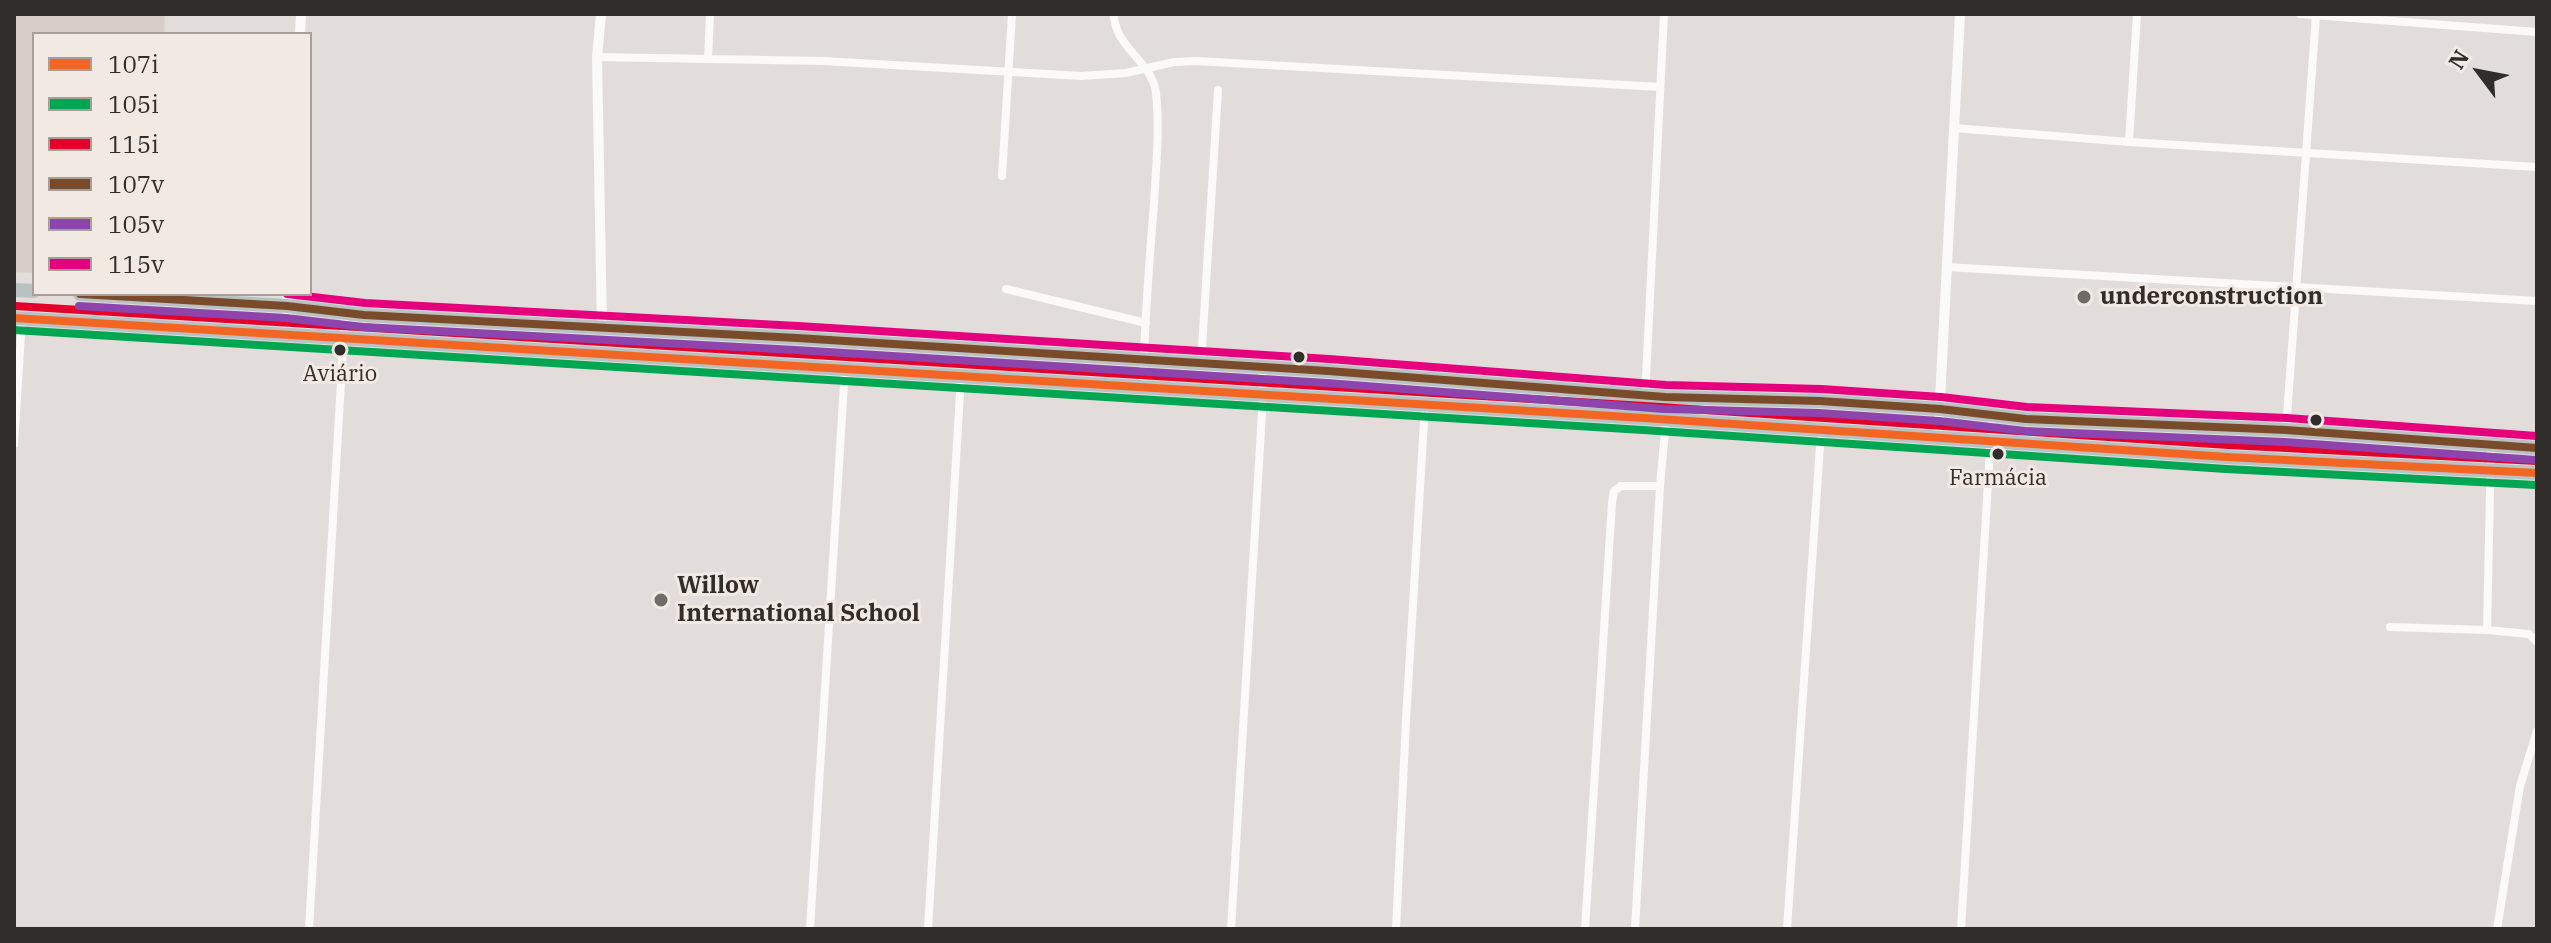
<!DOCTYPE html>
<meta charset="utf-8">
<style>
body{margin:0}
#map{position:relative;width:2551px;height:943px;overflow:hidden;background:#e2ddda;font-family:"IBM Plex Serif",serif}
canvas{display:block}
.frame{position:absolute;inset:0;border:16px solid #312d2b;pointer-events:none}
.legend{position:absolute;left:32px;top:32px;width:280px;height:264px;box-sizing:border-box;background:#f2e9e3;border:2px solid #a59e99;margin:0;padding:10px 14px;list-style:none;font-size:24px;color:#312d2b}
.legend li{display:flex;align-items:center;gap:16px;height:40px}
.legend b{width:40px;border:2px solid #a59e99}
.north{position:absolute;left:2439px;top:32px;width:80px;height:80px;-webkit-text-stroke:6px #f2e9e3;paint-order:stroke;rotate:302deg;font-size:22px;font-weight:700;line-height:32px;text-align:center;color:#312d2b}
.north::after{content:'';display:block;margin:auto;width:28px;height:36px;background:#312d2b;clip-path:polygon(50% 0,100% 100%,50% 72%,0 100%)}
</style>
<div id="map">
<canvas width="2551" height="943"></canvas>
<div class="frame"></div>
<ul class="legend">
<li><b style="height:10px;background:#f26522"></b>107i</li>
<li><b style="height:10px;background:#00a651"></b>105i</li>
<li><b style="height:10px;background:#e4002b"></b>115i</li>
<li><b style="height:10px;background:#7a4b2a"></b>107v</li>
<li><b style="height:10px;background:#8e44ad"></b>105v</li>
<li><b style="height:10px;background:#e5007d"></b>115v</li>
</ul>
<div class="north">N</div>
</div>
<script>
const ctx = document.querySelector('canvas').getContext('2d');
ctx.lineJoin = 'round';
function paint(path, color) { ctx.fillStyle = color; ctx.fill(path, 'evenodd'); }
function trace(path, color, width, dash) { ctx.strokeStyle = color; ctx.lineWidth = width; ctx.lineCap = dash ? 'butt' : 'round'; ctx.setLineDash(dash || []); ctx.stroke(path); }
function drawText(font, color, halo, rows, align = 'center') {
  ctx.font = font + ' "IBM Plex Serif",serif'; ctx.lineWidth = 6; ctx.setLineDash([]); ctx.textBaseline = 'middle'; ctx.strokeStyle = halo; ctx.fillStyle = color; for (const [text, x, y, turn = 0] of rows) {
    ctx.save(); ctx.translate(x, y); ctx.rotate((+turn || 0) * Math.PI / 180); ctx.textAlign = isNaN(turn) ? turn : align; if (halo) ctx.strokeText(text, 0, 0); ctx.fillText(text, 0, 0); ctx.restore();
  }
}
const built = new Path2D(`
 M14 14H165L164 34H34V273L14 272Z`);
const minor = new Path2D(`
 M1114 14C1114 47 1152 61 1156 93 1160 129 1156 167 1154 203 1149 265 1144 326 1143 387
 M2300 14 2537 32
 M597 57 824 61 1081 76 1126 73 1174 62 1196 61 1660 87
 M708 59 710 14
 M1954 128 2129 142 2537 167
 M2129 142 2137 14
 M1002 176 1012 14
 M1946 267 2537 301
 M1006 289 1146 323
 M1201 364 1218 90
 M1644 418 1664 14
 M2286 430 2316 15
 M14 444 22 319
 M2390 627 2487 630 2491 445
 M2487 630 2529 634 2537 642
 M309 929 345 313
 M810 929 845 368
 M928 929 961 376
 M1231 929 1263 396 1262 368
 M1396 929 1406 720 1425 405
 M1585 929 1612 503 1614 491 1621 486H1660
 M1635 929 1660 486 1666 420 1665 397
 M1787 929 1821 431
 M1961 929 1992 416
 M2497 929 2520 786 2537 731`);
const tertiary = new Path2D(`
 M601 14 597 57 602 327
 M300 34 301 14
 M287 294 288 334
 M1938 438 1960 14`);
const trunk = new Path2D(`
 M14 290 34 291
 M80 294 287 306 364 315 797 338 1328 371 1665 397 1820 401 1940 409 2026 419 2286 430 2537 448
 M14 318 1644 418 2227 457 2537 473`);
const bus1 = new Path2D(`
 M14 318 1644 418 2227 457 2537 473`);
const bus2 = new Path2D(`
 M14 330 1643 430 2226 469 2536 485`);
const bus3 = new Path2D(`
 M15 306 1645 406 2228 445 2537 461`);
const bus4 = new Path2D(`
 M80 294 287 306 364 315 797 338 1328 371 1665 397 1820 401 1940 409 2026 419 2286 430 2537 448`);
const bus5 = new Path2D(`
 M79 306 286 318 363 327 796 350 1327 383 1664 409 1819 413 1939 421 2025 431 2285 442 2536 460`);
const bus6 = new Path2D(`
 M287 294 365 303 798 326 1329 359 1666 385 1821 389 1941 397 2027 407 2287 418 2537 436`);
const markers = [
 [2084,297,8,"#6f6b68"],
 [340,350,7,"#312d2b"],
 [1299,357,7,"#312d2b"],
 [2316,420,7,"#312d2b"],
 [1998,454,7,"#312d2b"],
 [661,600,8,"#6f6b68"]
];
const busNames = [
 ["Aviário",340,375],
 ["Farmácia",1998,479]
];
const poiNames = [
 ["underconstruction",2100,297],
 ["Willow",677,586],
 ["International School",677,614]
];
paint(built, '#d8cec7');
trace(minor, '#fbfaf9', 8);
trace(tertiary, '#fbfaf9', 10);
trace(trunk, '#bac1c2', 14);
trace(bus1, '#f26522', 8);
trace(bus2, '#00a651', 8);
trace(bus3, '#e4002b', 8);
trace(bus4, '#7a4b2a', 8);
trace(bus5, '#8e44ad', 8);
trace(bus6, '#e5007d', 8);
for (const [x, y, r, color] of markers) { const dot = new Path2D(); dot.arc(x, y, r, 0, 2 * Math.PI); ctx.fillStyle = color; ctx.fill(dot); trace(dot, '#f2e9e3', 3); }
drawText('22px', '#312d2b', '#f2e9e3', busNames);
drawText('bold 24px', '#312d2b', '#f2e9e3', poiNames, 'left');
</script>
